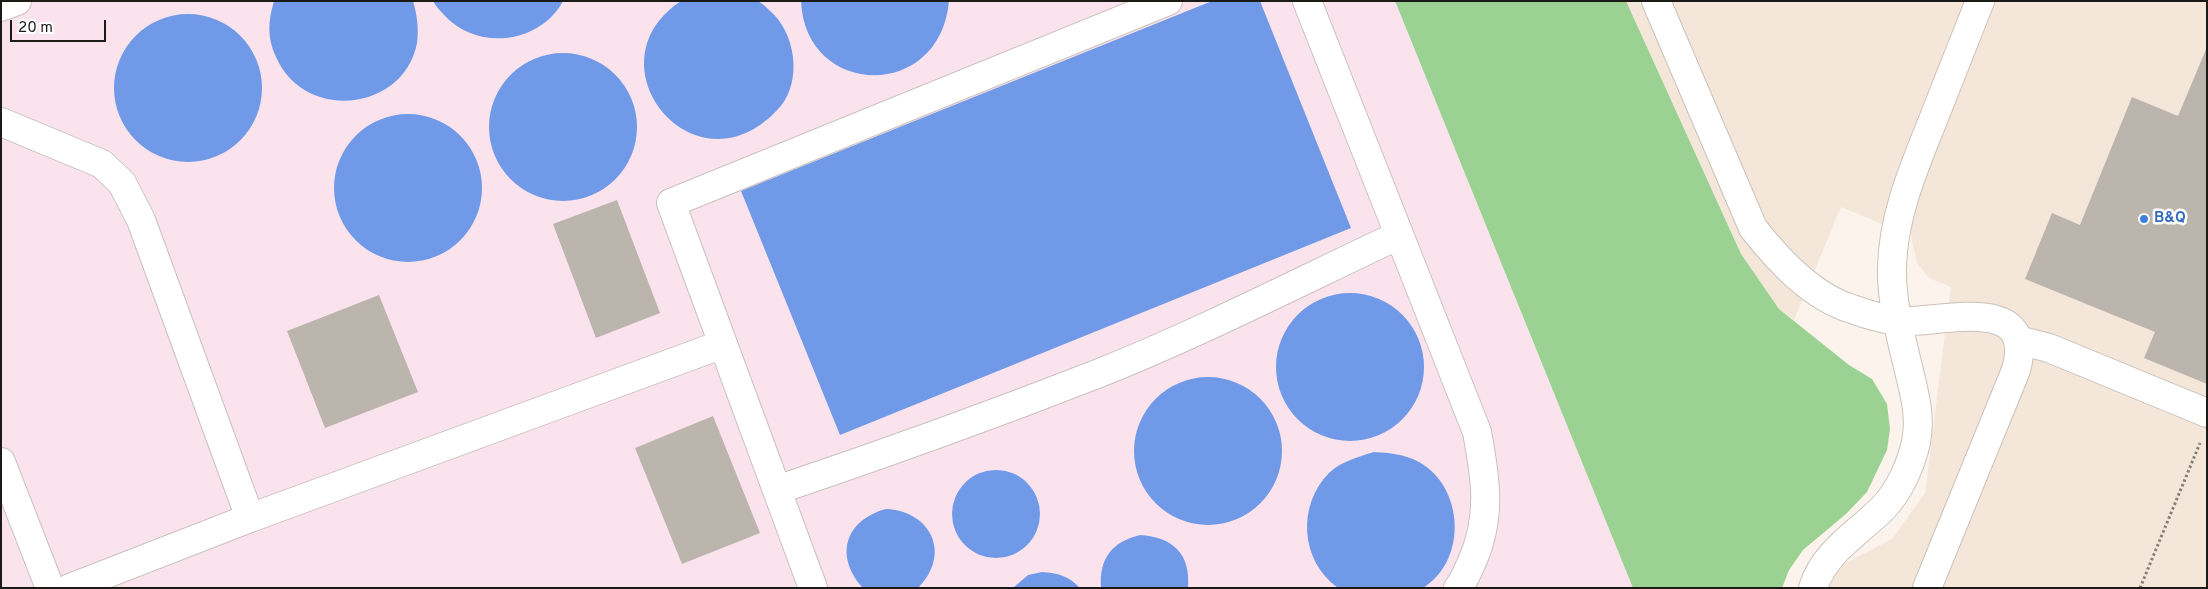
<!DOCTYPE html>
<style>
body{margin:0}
#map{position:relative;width:2208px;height:589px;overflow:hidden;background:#fbf3ec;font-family:Overpass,sans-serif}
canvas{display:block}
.frame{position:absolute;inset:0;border:2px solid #1c1a17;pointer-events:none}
.scale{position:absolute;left:10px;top:20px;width:96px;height:22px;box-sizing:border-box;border:2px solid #1c1a17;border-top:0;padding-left:6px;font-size:15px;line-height:18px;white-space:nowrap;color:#1c1a17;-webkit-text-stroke:4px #fff;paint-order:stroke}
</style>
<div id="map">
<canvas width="2208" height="589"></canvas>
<div class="frame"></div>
<div class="scale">20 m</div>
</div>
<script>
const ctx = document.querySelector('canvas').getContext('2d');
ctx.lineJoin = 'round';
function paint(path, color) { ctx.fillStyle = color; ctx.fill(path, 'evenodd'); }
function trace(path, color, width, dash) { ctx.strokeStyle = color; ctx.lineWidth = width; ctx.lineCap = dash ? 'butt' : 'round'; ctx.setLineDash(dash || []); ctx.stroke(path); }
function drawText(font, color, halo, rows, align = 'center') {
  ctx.font = font + ' Overpass,sans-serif'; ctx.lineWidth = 5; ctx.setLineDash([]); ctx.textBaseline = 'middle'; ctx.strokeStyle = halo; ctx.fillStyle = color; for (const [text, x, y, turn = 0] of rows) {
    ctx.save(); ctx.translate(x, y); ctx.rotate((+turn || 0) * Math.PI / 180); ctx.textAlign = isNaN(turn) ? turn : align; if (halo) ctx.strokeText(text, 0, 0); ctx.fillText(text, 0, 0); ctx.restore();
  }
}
const built = new Path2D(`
 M1626 1H2207V588H1829L1833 577 1842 565 1892 539 1925 493 1951 287 1929 278 1917 263 1911 236 1841 207 1794 320 1779 309 1741 254Z`);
const industrial = new Path2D(`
 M1 1H1395L1633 588H1Z`);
const green = new Path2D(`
 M1395 1H1626L1741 254 1779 309 1849 365 1872 379 1887 404 1890 429 1887 450 1867 492 1846 514 1803 550 1789 570 1782 588H1633Z`);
const water = new Path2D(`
 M274 1H413C417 15 419 28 417 43 404 112 304 122 276 57 267 38 268 21 274 1Z
 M433 1H563C540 44 478 51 445 16 441 11 436 7 433 1Z
 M681 1C700 1 719 1 738 1 744 1 752 0 757 1 761 2 766 7 769 10 795 31 803 80 780 107 697 201 585 64 681 1Z
 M801 1H949C940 102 805 98 801 1Z
 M1212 1H1260L1351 228 840 435 741 191Z
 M114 88a74 74 0 1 1 148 0a74 74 0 1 1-148 0Z
 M489 127a74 74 0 1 1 148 0a74 74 0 1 1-148 0Z
 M334 188a74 74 0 1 1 148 0a74 74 0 1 1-148 0Z
 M1276 367a74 74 0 1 1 148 0a74 74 0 1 1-148 0Z
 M1134 451a74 74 0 1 1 148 0a74 74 0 1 1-148 0Z
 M1374 452C1390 453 1404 454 1419 462 1464 487 1468 560 1423 588H1338C1300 561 1297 505 1329 473 1342 461 1358 457 1374 452Z
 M952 514a44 44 0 1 1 88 0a44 44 0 1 1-88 0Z
 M886 509C931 511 952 554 918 588H863C834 556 845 520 886 509Z
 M1140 535C1173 537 1191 554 1188 588H1101C1099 558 1112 542 1140 535Z
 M1042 572C1058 573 1069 576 1080 588H1013L1028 575Z`);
const building = new Path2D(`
 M2207 47V384L2144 358 2155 332 2025 279 2052 213 2080 225 2132 97 2178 116Z
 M617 200 660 313 596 338 553 224Z
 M379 295 418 392 325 428 287 331Z
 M713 416 760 533 682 564 635 448Z`);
const path = new Path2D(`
 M2140 588 2200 443`);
const minor = new Path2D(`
 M1307 1 1477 432C1486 480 1492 518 1471 564 1467 572 1464 581 1458 588
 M1656 1 1753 228C1778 260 1812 297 1852 309 1866 314 1882 319 1897 321 1935 325 2038 290 2016 370L1927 588
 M1 7 17 1
 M1 122 102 164 122 183 141 220 250 518 723 344
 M2018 340 2049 348 2207 413
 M1 462 50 588
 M777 490C884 454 992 415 1097 374 1200 333 1299 282 1399 235
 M70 588 250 518
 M813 588 671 203 1168 1
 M1813 588C1824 552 1857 534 1882 509 1899 492 1911 465 1916 442 1921 418 1915 395 1909 371 1901 337 1891 301 1892 267 1893 217 1913 170 1931 125 1947 84 1964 42 1980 1`);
const markers = [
 [2144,219,5,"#3f7fe0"]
];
const shopNames = [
 ["B&Q",2154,219]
];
paint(built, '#f4e7da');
paint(industrial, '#fbe3ee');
paint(green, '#9bd293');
paint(water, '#709ae7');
paint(building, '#bcb5ae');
trace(minor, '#c9c2bb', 30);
trace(path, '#847f7a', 3, [2.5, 2.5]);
trace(minor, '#fff', 28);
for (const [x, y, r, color] of markers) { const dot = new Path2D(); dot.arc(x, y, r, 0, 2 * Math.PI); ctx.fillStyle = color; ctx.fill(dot); trace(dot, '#fff', 2); }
drawText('bold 15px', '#366cbe', '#fff', shopNames, 'left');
</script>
